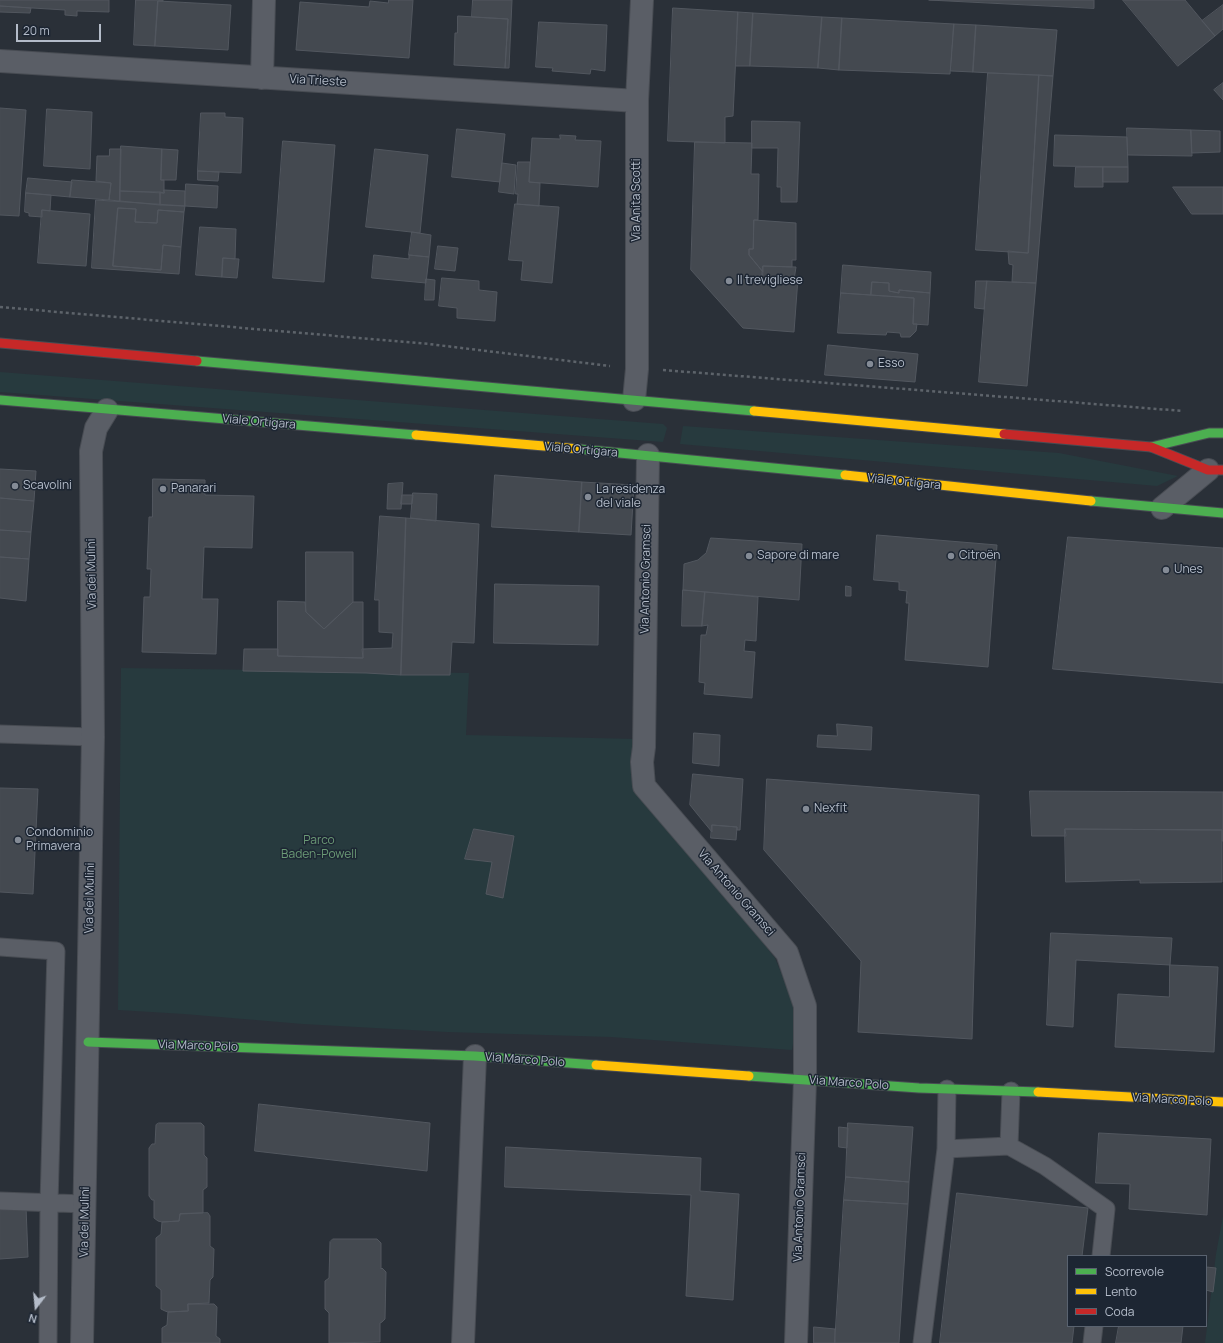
<!DOCTYPE html>
<meta charset="utf-8">
<style>
body{margin:0}
#map{position:relative;width:1223px;height:1343px;overflow:hidden;background:#2a3038;font-family:Manrope,sans-serif}
canvas{display:block}
.legend{position:absolute;left:1067px;top:1255px;width:140px;height:72px;box-sizing:border-box;background:#1d2633;border:1px solid #59626f;margin:0;padding:5px 7px;list-style:none;font-size:12px;color:#b4bcc9}
.legend li{display:flex;align-items:center;gap:8px;height:20px}
.legend b{width:20px;border:1px solid #59626f}
.north{position:absolute;left:16px;top:1287px;width:40px;height:40px;-webkit-text-stroke:3px #1d2633;paint-order:stroke;rotate:196deg;font-size:11px;font-weight:700;line-height:16px;text-align:center;color:#b4bcc9}
.north::after{content:'';display:block;margin:auto;width:14px;height:18px;background:#b4bcc9;clip-path:polygon(50% 0,100% 100%,50% 72%,0 100%)}
.scale{position:absolute;left:16px;top:24px;width:85px;height:18px;box-sizing:border-box;border:2px solid #b4bcc9;border-top:0;padding-left:5px;font-size:12px;line-height:14px;white-space:nowrap;color:#b4bcc9;-webkit-text-stroke:3px #1d2633;paint-order:stroke}
</style>
<div id="map">
<canvas width="1223" height="1343"></canvas>
<ul class="legend">
<li><b style="height:5px;background:#4caf50"></b>Scorrevole</li>
<li><b style="height:5px;background:#ffc107"></b>Lento</li>
<li><b style="height:5px;background:#c62828"></b>Coda</li>
</ul>
<div class="north">N</div>
<div class="scale">20 m</div>
</div>
<script>
const ctx = document.querySelector('canvas').getContext('2d');
ctx.lineJoin = 'round';
function paint(path, color) { ctx.fillStyle = color; ctx.fill(path, 'evenodd'); }
function trace(path, color, width, dash) { ctx.strokeStyle = color; ctx.lineWidth = width; ctx.lineCap = dash ? 'butt' : 'round'; ctx.setLineDash(dash || []); ctx.stroke(path); }
function drawText(font, color, halo, rows, align = 'center') {
  ctx.font = font + ' Manrope,sans-serif'; ctx.lineWidth = 3; ctx.setLineDash([]); ctx.textBaseline = 'middle'; ctx.strokeStyle = halo; ctx.fillStyle = color; for (const [text, x, y, turn = 0] of rows) {
    ctx.save(); ctx.translate(x, y); ctx.rotate((+turn || 0) * Math.PI / 180); ctx.textAlign = isNaN(turn) ? turn : align; if (halo) ctx.strokeText(text, 0, 0); ctx.fillText(text, 0, 0); ctx.restore();
  }
}
const green = new Path2D(`
 M0 372 663 424 667 428 663 442 0 392Z
 M683 426 1059 453 1178 476 1157 486 680 444Z
 M121 668 469 673 466 735 636 739 634 754 720 888 775 958 787 987 797 1020 792 1050 611 1037 447 1032 303 1024 184 1014 118 1010Z
 M1223 1216V1343H1205L1216 1254Z`);
const building = new Path2D(`
 M0 0H109V12L77 11V16L65 15V10L0 6Z
 M136 0H163V1H158L155 46 134 45Z
 M389 0H413L409 58 296 50 300 2 369 7 370 1 388 3Z
 M473 0H512L509 68H505L508 19 472 17Z
 M929 0H1094V8Z
 M1123 0H1185L1215 36 1178 66Z
 M158 1 231 5 228 50 155 46Z
 M1223 5V29L1215 36 1202 21Z
 M0 6 31 8 30 13 0 12Z
 M673 8 738 12 733 116 725 117V143L668 141Z
 M738 12 753 13 750 66H736Z
 M753 13 822 17 818 68 750 66Z
 M458 16 508 19 505 68 454 65 455 33H457Z
 M822 17 842 18 839 70 818 68Z
 M842 18 954 24 950 74 839 70Z
 M539 22 607 25 605 71 591 69 590 74 552 71 553 68 536 67Z
 M954 24 976 25 973 72 951 71Z
 M976 25 1057 30 1053 76 973 72Z
 M988 73 1039 75 1028 253 976 250Z
 M1039 75 1053 76 1036 283 1012 282 1013 265 1009 264 1008 251 1028 253Z
 M1223 83V100L1214 90Z
 M0 108 26 110 19 216 0 215Z
 M47 109 92 112 90 169 44 166Z
 M201 113H225V117L243 118 241 173 198 171Z
 M752 121 800 122 797 202H781V187H777L778 148H752Z
 M1127 128 1191 130 1192 156 1128 155Z
 M457 129 505 134 500 182 452 177Z
 M1191 130 1220 131V152L1192 153Z
 M560 135 576 136 575 140 601 141 598 187 529 182 532 138 560 139Z
 M1055 135 1127 137 1128 167 1054 166Z
 M283 141 335 145 324 282 273 278Z
 M695 142 752 143 751 174H759L758 220H754L753 249H749V255L763 272 762 279 794 280 795 278H798L794 332 743 328 691 270Z
 M121 146 162 149 161 180H164V193L120 191Z
 M110 149H121L120 201 109 200 111 183 96 181 97 156H109Z
 M162 149 178 150 176 180H161Z
 M375 149 428 155 420 233 366 227Z
 M518 162H530L529 182 540 183 539 206 517 204 518 194H516Z
 M502 163 516 165 514 194 499 192Z
 M1076 167H1103V187H1075Z
 M1103 167H1128V182H1103Z
 M198 171 219 172 218 181 198 180Z
 M28 178 72 182 70 197 26 193Z
 M72 180 111 183 109 200 70 197Z
 M186 184 218 186 217 208 185 206Z
 M1173 187H1223V214H1192Z
 M164 190 185 191V206L160 205V192L164 193Z
 M120 191 160 192V205L120 201Z
 M26 193 51 195 50 211 42 210V217L29 216V213L25 212Z
 M96 200 185 206 184 212 158 210 157 223 135 222 136 209 118 208 113 266 161 270 163 245 181 247 179 274 92 268Z
 M515 204 559 207 552 283 521 280 523 261 509 260Z
 M118 208 136 209 135 222 157 223 158 210 184 212 181 247 163 245 161 270 113 266Z
 M42 210 90 214 86 266 38 263Z
 M754 220 796 223V260H792V267L763 266V272L749 255V249H753Z
 M200 227 236 229 235 259 223 258 222 277 196 275Z
 M412 232 431 235 429 257 409 255Z
 M438 246 458 248 455 271 435 269Z
 M374 255 409 259V255L429 257 426 283 372 278Z
 M223 258 239 259 237 278 222 277Z
 M843 265 931 272 930 293 899 290V293L889 291V283L872 282 871 295 841 293Z
 M763 266 796 267 794 280 762 279Z
 M442 278 479 281V290L497 292 495 321 457 318V308L439 306Z
 M426 279 435 280 434 300H425Z
 M976 281H987L984 309 975 308Z
 M987 281 1036 283 1027 386 979 382Z
 M872 282 889 283V291L899 293V290L930 293 928 325 913 324 914 298 871 295Z
 M841 293 914 298 913 324H917L916 331 910 337H901L900 333 887 332 886 335 838 333Z
 M828 345 918 354 915 382 825 375Z
 M0 469 36 471 34 501 0 498Z
 M495 475 582 482 579 532 492 527Z
 M153 479 205 480V495L254 496 252 548 204 547 202 599H218L216 654 142 652 144 597H150L151 569H147L149 517H152Z
 M582 482 634 485 631 535 579 532Z
 M403 483 401 509H387L388 484Z
 M413 493 437 494 436 521 411 518Z
 M402 495H413L412 504H401Z
 M0 498 34 501 31 532 0 530Z
 M380 516 406 518 401 675 366 673 243 671 244 649H278V656L363 658 362 649 392 648 393 633 379 632V600H375Z
 M406 518 479 524 474 643 452 642 450 675H401Z
 M0 530 31 532 29 559 0 557Z
 M877 535 997 545 988 667 905 660 909 603H906L907 591 899 590V582L874 580Z
 M1068 537 1223 548V683L1053 669Z
 M711 538 802 544 799 600 683 590 684 564 698 560 706 553Z
 M306 552H353V602L324 629 306 612Z
 M0 557 29 559 26 601 0 598Z
 M495 584 599 586 598 645 494 643Z
 M846 586 851 587V596H846Z
 M683 590 705 592 702 626H682Z
 M705 592 758 597 756 641 745 640 744 651 755 652 752 698 704 694 705 683 699 682 701 635H706L708 625 702 626Z
 M278 601 305 602 306 612 324 629 353 602H363V658L278 656Z
 M837 724 872 727 871 750 817 747 818 735 837 736Z
 M694 733 720 735 719 766 693 763Z
 M693 774 743 779 740 830H737V827L712 825V832L698 815 690 805Z
 M767 779 979 795 972 1039 858 1032 861 961 764 850Z
 M0 788 38 789 33 894 0 892Z
 M1030 791 1223 792V841H1222V830L1065 829 1066 836H1032Z
 M712 825 737 827 736 840 711 838Z
 M474 829 514 836 503 898 486 894 492 862 465 859Z
 M1065 829 1222 830V882L1140 883V880L1066 882Z
 M1051 933 1172 938 1170 965 1076 960 1073 1027 1047 1025Z
 M1170 965 1218 967 1214 1052 1115 1047 1118 994 1169 997Z
 M259 1104 430 1123 427 1171 255 1151Z
 M159 1123H201L204 1126V1155L207 1158V1187L203 1190V1213L180 1214 179 1221 162 1222 158 1221 154 1218V1200H152L149 1196V1148L152 1144H155L156 1125Z
 M848 1123 913 1127 909 1182 846 1177Z
 M839 1127 848 1128 847 1148 839 1147Z
 M1099 1133 1211 1139 1207 1215 1129 1209 1130 1184 1096 1183Z
 M506 1147 701 1158 700 1191 739 1194 733 1300 686 1296 691 1195 505 1187Z
 M846 1177 909 1182 908 1204 844 1200Z
 M957 1193 1088 1208 1082 1256H1068V1326H1074L1072 1343H940Z
 M844 1200 908 1204 899 1343H835Z
 M0 1207H26L28 1257 0 1259Z
 M208 1213 210 1216V1246L214 1249 213 1277 210 1280 209 1303 188 1304V1311L168 1312 165 1311 161 1309V1290L156 1286V1238L161 1234 162 1222 179 1221 180 1214Z
 M333 1239H377L381 1243V1269L382 1268 386 1272 385 1319 382 1322 380 1323V1342L329 1343V1313L325 1309V1281L329 1278 330 1242Z
 M1206 1267 1216 1268 1213 1292 1206 1290Z
 M188 1304H214L217 1307 216 1336 220 1339V1343H162V1328L167 1325 168 1312 188 1311Z
 M1119 1326H1183L1181 1343H1116Z
 M814 1327 835 1329V1343H814Z`);
const path = new Path2D(`
 M0 307 429 344 610 366
 M663 370 1183 411`);
const lane = new Path2D(`
 M0 734 93 737
 M0 947 56 951 49 1203 48 1343
 M1011 1091 1009 1146 1045 1166 1106 1209 1101 1256
 M946 1149 1009 1146
 M0 1201 85 1204
 M922 1343 946 1149 947 1089
 M1092 1343 1094 1326`);
const street = new Path2D(`
 M0 61 637 101
 M262 78 264 0
 M634 400 637 369V101L642 0
 M648 455 644 747 642 762 644 786 787 953 805 1006V1080L796 1343
 M1162 508 1208 470
 M82 1343 93 737 91 451 96 428 107 410
 M463 1343 475 1056`);
const fast = new Path2D(`
 M197 361 754 411
 M0 400 416 435
 M1151 447 1209 433H1223
 M579 449 845 475
 M1091 501 1223 513
 M88 1042 475 1056 596 1065
 M749 1076 919 1088 1038 1092`);
const slow = new Path2D(`
 M754 411 1004 434
 M416 435 579 449
 M845 475 1091 501
 M596 1065 749 1076
 M1038 1092 1223 1102`);
const jam = new Path2D(`
 M0 343 197 361
 M1004 434 1151 447 1208 470H1223`);
const markers = [
 [729,281,4,"#848b96"],
 [870,364,4,"#848b96"],
 [15,486,4,"#848b96"],
 [163,489,4,"#848b96"],
 [588,497,4,"#848b96"],
 [749,556,4,"#848b96"],
 [951,556,4,"#848b96"],
 [1166,570,4,"#848b96"],
 [806,809,4,"#848b96"],
 [18,840,4,"#848b96"]
];
const streetNames = [
 ["Via Trieste",318,81,3],
 ["Via Anita Scotti",637,200,-90],
 ["Viale Ortigara",259,422,5],
 ["Viale Ortigara",581,450,5],
 ["Viale Ortigara",904,482,6],
 ["Via dei Mulini",92,574,-91],
 ["Via Antonio Gramsci",646,579,-89],
 ["Via Antonio Gramsci",736,893,49],
 ["Via dei Mulini",90,898,-89],
 ["Via Marco Polo",198,1046,2],
 ["Via Marco Polo",525,1060,4],
 ["Via Marco Polo",849,1083,4],
 ["Via Marco Polo",1172,1100,3],
 ["Via Antonio Gramsci",800,1207,-88],
 ["Via dei Mulini",85,1222,-89]
];
const poiNames = [
 ["Il trevigliese",737,281],
 ["Esso",878,364],
 ["Scavolini",23,486],
 ["Panarari",171,489],
 ["La residenza",596,490],
 ["del viale",596,504],
 ["Sapore di mare",757,556],
 ["Citroën",959,556],
 ["Unes",1174,570],
 ["Nexfit",814,809],
 ["Condominio",26,833],
 ["Primavera",26,847]
];
const parkNames = [
 ["Parco",319,841],
 ["Baden-Powell",319,855]
];
paint(green, '#273a3e');
paint(building, '#444950');
trace(building, '#52575f', 1);
trace(lane, '#484c53', 19);
trace(street, '#484c53', 24);
trace(fast, '#484c53', 11);
trace(slow, '#484c53', 11);
trace(jam, '#484c53', 11);
trace(path, '#5d636a', 2.5, [3, 3]);
trace(lane, '#5a5e66', 17);
trace(street, '#5a5e66', 22);
trace(fast, '#4caf50', 9);
trace(slow, '#ffc107', 9);
trace(jam, '#c62828', 9);
for (const [x, y, r, color] of markers) { const dot = new Path2D(); dot.arc(x, y, r, 0, 2 * Math.PI); ctx.fillStyle = color; ctx.fill(dot); trace(dot, '#1d2633', 1.5); }
drawText('12px', '#b4bcc9', '#1d2633', streetNames);
drawText('12px', '#b4bcc9', '#1d2633', poiNames, 'left');
drawText('12px', '#6b9a76', '#1d2633', parkNames);
</script>
